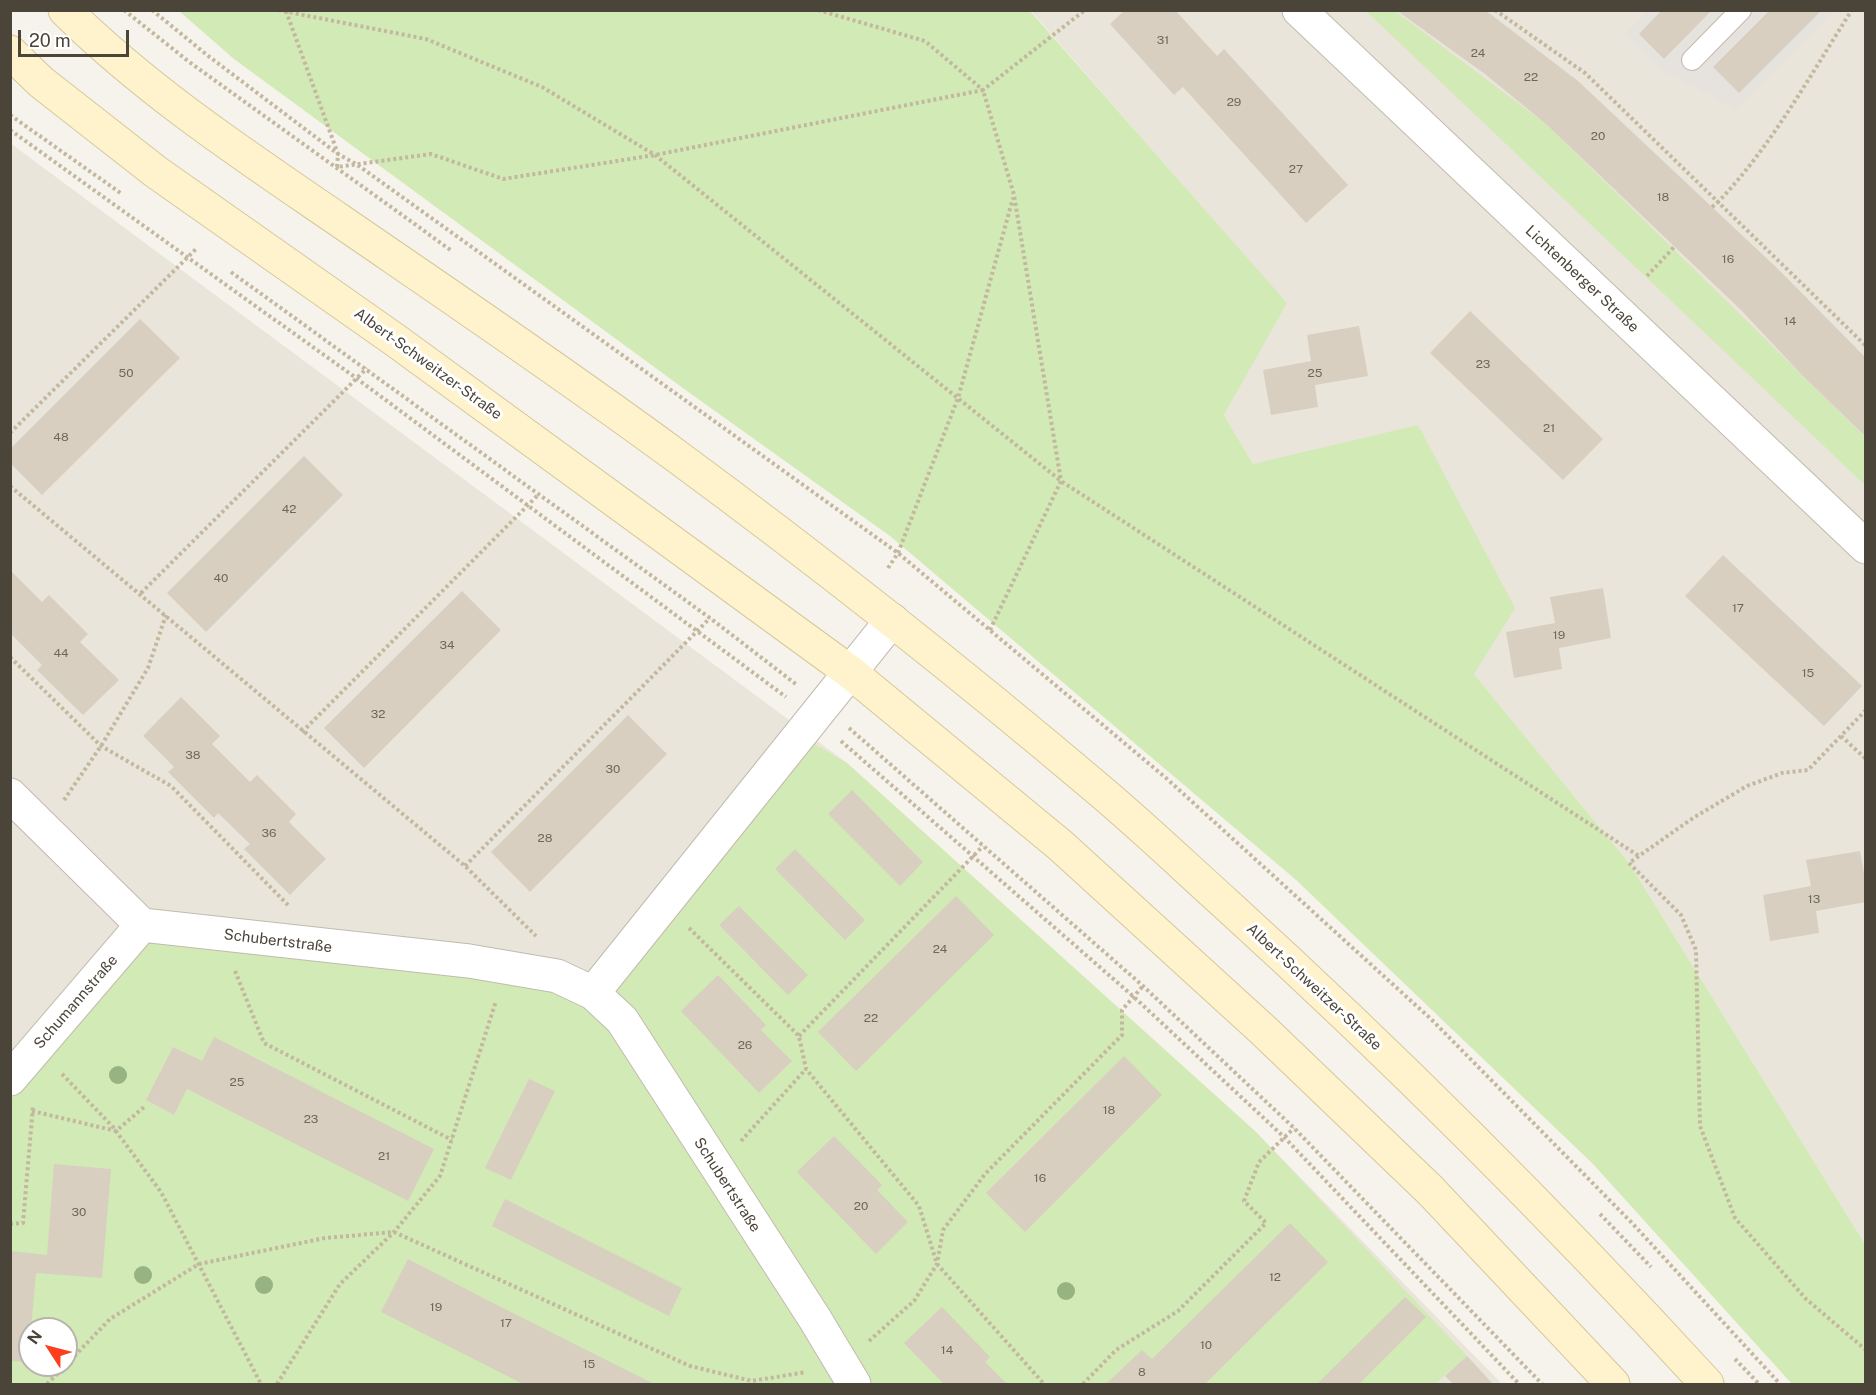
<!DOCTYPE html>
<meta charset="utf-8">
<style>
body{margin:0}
#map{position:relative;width:1876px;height:1395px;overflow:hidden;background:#f6f3ec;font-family:"Public Sans",sans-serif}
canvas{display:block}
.frame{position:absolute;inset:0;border:12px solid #4b4439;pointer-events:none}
.north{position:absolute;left:18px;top:1317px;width:60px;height:60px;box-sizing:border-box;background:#fff;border:2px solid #b7b4b0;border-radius:50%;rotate:306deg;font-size:16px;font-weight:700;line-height:24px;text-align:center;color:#4b4439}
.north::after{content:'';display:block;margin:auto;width:21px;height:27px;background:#fc3f1d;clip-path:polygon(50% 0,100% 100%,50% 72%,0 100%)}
.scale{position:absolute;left:18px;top:30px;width:111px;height:27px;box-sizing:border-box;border:3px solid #4b4439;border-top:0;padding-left:8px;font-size:18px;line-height:21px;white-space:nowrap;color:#4b4439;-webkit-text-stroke:4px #fff;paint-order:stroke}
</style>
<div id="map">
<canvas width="1876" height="1395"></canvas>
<div class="frame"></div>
<div class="north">N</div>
<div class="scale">20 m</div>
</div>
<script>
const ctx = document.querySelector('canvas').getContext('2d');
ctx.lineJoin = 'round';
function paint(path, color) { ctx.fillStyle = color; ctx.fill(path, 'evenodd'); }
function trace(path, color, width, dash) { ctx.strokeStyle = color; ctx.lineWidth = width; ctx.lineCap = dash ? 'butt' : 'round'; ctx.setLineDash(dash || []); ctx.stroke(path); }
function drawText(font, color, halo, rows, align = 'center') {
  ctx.font = font + ' "Public Sans",sans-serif'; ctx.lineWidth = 6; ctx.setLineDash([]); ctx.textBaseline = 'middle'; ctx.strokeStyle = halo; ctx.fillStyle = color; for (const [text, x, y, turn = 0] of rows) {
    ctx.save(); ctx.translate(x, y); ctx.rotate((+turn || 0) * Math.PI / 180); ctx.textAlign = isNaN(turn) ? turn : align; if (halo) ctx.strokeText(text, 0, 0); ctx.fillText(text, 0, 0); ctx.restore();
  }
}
const residential = new Path2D(`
 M1031 11H1865V1244L1629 863 1474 674 1253 464 1224 415 1286 303Z
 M10 143 847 763 1256 1132 1502 1384H11ZM30 1329H66V1365H30Z`);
const industrial = new Path2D(`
 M1647 11H1835L1737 110 1660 69 1625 33Z`);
const green = new Path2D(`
 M179 11H1030L1287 303 1224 415 1253 464 1418 425 1515 608 1474 674 1629 863 1865 1244V1384H1792L1593 1164 1295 879 890 536 687 391 234 59Z
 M1366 11H1395L1546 124 1865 437V485Z
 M799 735 847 763 1256 1132 1467 1356 1435 1384H11V1079L142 925 593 993ZM30 1329H66V1365H30Z`);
const building = new Path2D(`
 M1125 10H1175L1217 56 1224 49 1348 185 1306 223 1183 87 1174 95 1110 24Z
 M1396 10H1485L1578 81 1779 270 1866 358V437L1802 375 1741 310 1546 124 1485 74Z
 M1662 10H1712L1664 59 1639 34Z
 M1770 10H1822L1739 93 1713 67Z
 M1470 311 1603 439 1563 480 1430 353Z
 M140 319 180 358 42 495 10 463V449Z
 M1359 326 1368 376 1315 385 1318 407 1271 415 1263 370 1311 361 1307 335Z
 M304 456 343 495 206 632 167 593Z
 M1723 555 1862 686 1824 726 1685 596Z
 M10 570 42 602 49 595 88 634 80 642 119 680 83 715 37 670 42 665 10 633Z
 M1603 588 1611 638 1559 648 1562 669 1514 678 1506 632 1555 623 1550 597Z
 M462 591 501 630 364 768 324 728Z
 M181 697 220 736 212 744 250 782 257 775 296 814 289 822 326 859 290 895 244 849 250 844 218 813 214 818 168 772 174 767 143 736Z
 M628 715 667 754 530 892 491 852Z
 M852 790 923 862 900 886 828 814Z
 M795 849 865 920 845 940 775 869Z
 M1860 851 1866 884V902L1816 911 1819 933 1770 941 1763 895 1811 886 1806 860Z
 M956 896 994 935 856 1071 818 1032Z
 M739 906 808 975 788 995 719 925Z
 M718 975 766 1025 761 1030 792 1061 759 1093 681 1011Z
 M214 1037 434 1149 408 1201 187 1089 174 1115 146 1100 173 1047 202 1061Z
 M1124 1056 1162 1095 1025 1232 986 1193Z
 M529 1079 555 1091 511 1180 485 1168Z
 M834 1136 882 1185 877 1190 908 1222 876 1254 797 1172Z
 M54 1164 111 1169 102 1278 36 1273 28 1362 10 1361V1251L47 1255Z
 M505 1199 682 1288 669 1316 492 1226Z
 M1290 1223 1328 1262 1205 1384H1106L1142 1350 1152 1359Z
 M408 1259 491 1302 654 1384H523L381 1312Z
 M1405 1297 1426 1317 1359 1384H1317Z
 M942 1307 990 1357 985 1362 1007 1384H944L904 1343Z
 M1467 1356 1493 1384H1453L1445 1376Z`);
const path = new Path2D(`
 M124 10 188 61 452 251
 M152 10 207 55 338 154 356 164 898 553 1166 778 1432 1020 1632 1223 1780 1384
 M278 10 426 39 542 87 655 155 1061 481 1639 856
 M818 10 925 41 983 90 1085 10
 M1495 10 1585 73 1718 202C1772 146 1810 75 1852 10
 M286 11 338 154 337 167 431 154 503 179 655 155 983 90 1014 195 1061 481 990 630
 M10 115 122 194
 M10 130 356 378 786 697
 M1712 207 1718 202 1866 346
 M231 272 710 618 797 685
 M1647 276 1675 246
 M10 433 197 248
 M10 486 465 866 536 936
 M888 568 898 553 958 398 1013 198
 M141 593 367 368
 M10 657 101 746 171 786 288 905
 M1866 710 1808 770 1782 773 1747 786 1693 818 1629 863 1681 915 1696 950 1700 1126 1735 1218 1806 1299 1866 1350
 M849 728 1143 986 1294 1128 1542 1384
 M302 732 538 495
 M1841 736 1866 759
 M841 741 1134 997 1284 1137 1519 1384
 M64 800 101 746 148 668 166 615
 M465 866 710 618
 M689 928 799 1036 806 1069 919 1206 937 1264 1044 1384
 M235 971 264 1043 452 1140
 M799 1036 983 846
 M62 1074 113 1127 161 1192 261 1384
 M32 1111 116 1131 144 1107
 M741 1141 806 1069
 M1600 1214 1651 1267
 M10 1224 23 1223 33 1106
 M869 1341 914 1301 937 1264 943 1230 985 1174 1122 1035V1010L1143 986
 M1735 1359 1759 1384
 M66 1365 110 1319 199 1264 325 1238 394 1232 690 1366 752 1381 806 1372
 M47 1384 66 1365
 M277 1384 340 1284 394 1232 440 1176 496 1001
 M1083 1384 1116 1350 1178 1311 1266 1223 1244 1201 1259 1162 1294 1128`);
const lane = new Path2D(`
 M1692 60 1741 10`);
const street = new Path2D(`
 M1299 10 1866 547
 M10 795 142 925 469 961 557 976 593 993 622 1020 815 1319 854 1384
 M593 993 892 620
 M10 1079 142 925`);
const secondary = new Path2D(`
 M65 10C147 91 244 155 339 220 451 297 565 374 675 455 819 561 961 673 1098 789 1142 826 1184 866 1226 904 1394 1057 1554 1217 1707 1384
 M10 52 41 82 156 172 395 340 850 672 1060 845 1263 1030 1430 1190 1613 1384`);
const trees = [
 [118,1075],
 [143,1275],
 [264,1285],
 [1066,1291]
];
const numberNames = [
 ["31",1163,40],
 ["24",1478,53],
 ["22",1531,77],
 ["29",1234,102],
 ["20",1598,136],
 ["27",1296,169],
 ["18",1663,197],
 ["16",1728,259],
 ["14",1790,321],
 ["23",1483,364],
 ["50",126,373],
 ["25",1315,373],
 ["21",1549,428],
 ["48",61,437],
 ["42",289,509],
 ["40",221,578],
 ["17",1738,608],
 ["19",1559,635],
 ["34",447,645],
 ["44",61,653],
 ["15",1808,673],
 ["32",378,714],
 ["38",193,755],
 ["30",613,769],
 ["36",269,833],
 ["28",545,838],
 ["13",1814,899],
 ["24",940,949],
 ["22",871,1018],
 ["26",745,1045],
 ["25",237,1082],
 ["18",1109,1110],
 ["23",311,1119],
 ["21",384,1156],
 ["16",1040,1178],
 ["20",861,1206],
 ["30",79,1212],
 ["12",1275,1277],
 ["19",436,1307],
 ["17",506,1323],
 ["10",1206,1345],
 ["14",947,1350],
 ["15",589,1364],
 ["8",1142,1372]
];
const streetNames = [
 ["Lichtenberger Straße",1582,279,43],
 ["Albert-Schweitzer-Straße",428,364,36],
 ["Schubertstraße",278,941,7],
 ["Albert-Schweitzer-Straße",1314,987,43],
 ["Schumannstraße",76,1002,-49],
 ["Schubertstraße",727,1185,57]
];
paint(residential, '#eae5da');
paint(industrial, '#e6e2dd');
paint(green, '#d2eab5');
paint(building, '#d8cfc1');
trace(lane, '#c2bbae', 22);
trace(street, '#c2bbae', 35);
trace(secondary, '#d6c79b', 35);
trace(path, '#c4b79f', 4, [3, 3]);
trace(lane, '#fff', 20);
trace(street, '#fff', 33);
trace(secondary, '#fff3cd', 33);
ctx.fillStyle = '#97b381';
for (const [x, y] of trees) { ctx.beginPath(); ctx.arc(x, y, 9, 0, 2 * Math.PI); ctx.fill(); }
drawText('12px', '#6e675b', null, numberNames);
drawText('15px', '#4b4439', '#fff', streetNames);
</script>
